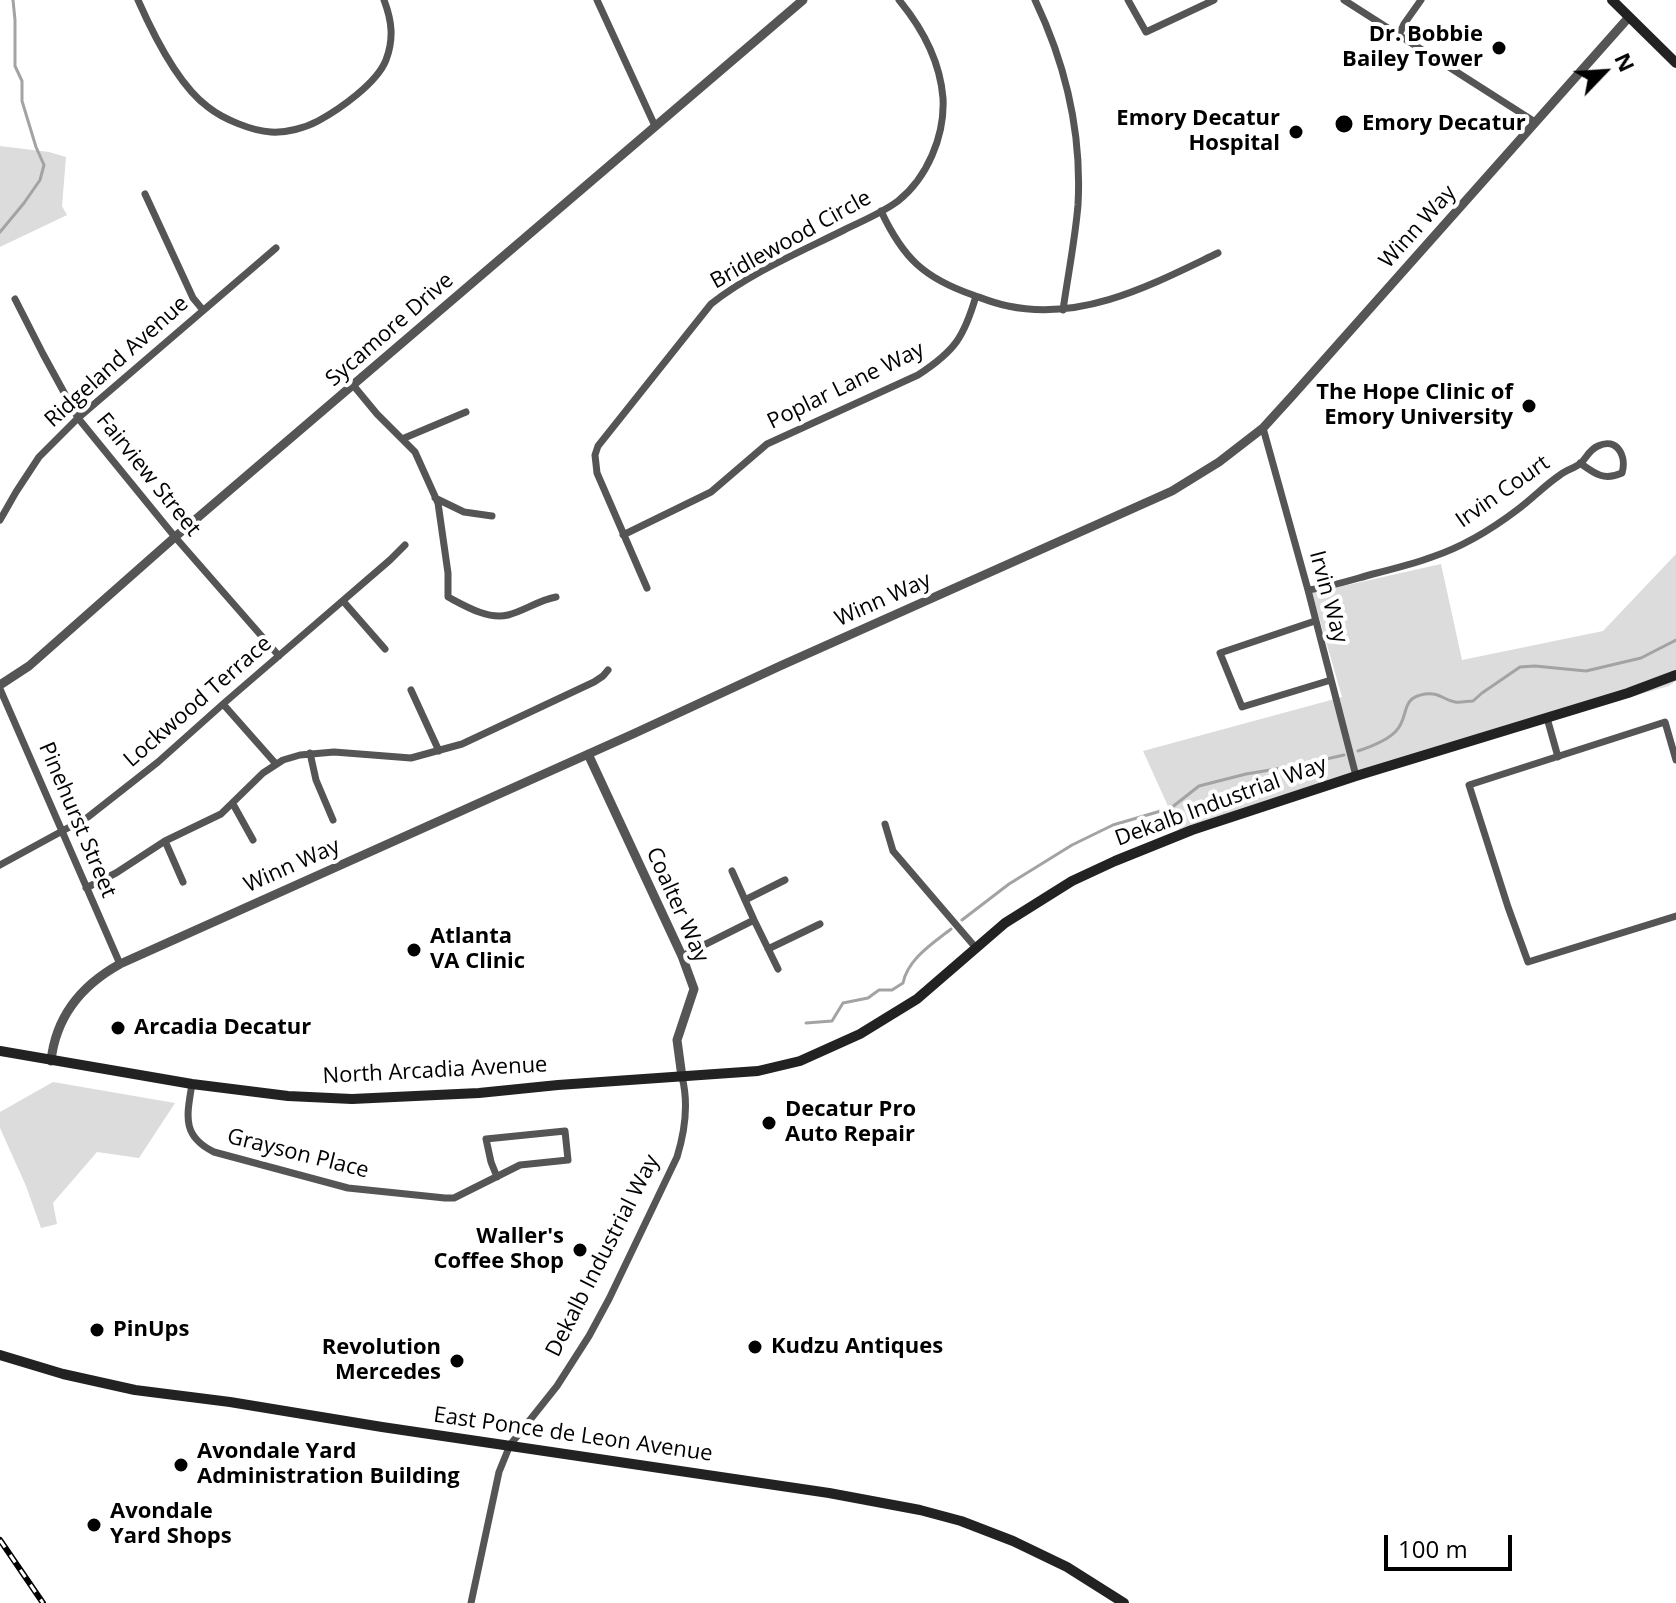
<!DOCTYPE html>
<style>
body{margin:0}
#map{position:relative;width:1676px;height:1603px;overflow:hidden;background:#fff;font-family:"Open Sans",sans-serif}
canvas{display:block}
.north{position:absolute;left:1564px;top:32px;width:80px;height:80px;-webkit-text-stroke:6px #fff;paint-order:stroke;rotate:65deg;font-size:22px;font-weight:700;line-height:32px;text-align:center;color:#000}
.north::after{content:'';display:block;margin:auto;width:28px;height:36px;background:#000;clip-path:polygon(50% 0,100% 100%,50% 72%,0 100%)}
.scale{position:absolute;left:1384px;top:1535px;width:128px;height:36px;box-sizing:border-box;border:4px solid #000;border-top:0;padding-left:10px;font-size:24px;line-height:28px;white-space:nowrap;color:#000;-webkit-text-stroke:6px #fff;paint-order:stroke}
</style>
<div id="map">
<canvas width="1676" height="1603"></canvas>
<div class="north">N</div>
<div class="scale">100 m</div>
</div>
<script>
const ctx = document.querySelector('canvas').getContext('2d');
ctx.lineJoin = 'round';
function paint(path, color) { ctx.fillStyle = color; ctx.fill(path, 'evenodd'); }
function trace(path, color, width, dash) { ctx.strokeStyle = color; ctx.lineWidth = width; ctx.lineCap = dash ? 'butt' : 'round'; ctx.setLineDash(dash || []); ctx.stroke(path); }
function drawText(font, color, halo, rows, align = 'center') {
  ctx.font = font + ' "Open Sans",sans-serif'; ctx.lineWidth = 8; ctx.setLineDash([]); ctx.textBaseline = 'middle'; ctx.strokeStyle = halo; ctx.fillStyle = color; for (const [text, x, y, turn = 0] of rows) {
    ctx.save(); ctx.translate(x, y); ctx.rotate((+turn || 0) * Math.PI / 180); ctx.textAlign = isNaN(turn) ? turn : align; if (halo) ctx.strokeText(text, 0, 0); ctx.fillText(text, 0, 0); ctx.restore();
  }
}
const green = new Path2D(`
 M0 146 49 152 66 157 62 206 67 215 0 247Z
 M1676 554V681L1669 686 1403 762 1182 837 1143 751 1342 697 1312 593 1441 564 1462 660 1603 631Z
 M53 1082 175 1103 139 1158 97 1152 53 1203 57 1224 41 1228 26 1186 0 1128V1112Z`);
const stream = new Path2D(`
 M0 232 24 203 40 180 44 165 36 147 22 101V81L15 66V20L13 0
 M1358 751C1370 747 1387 741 1396 731 1410 717 1399 698 1425 694 1440 692 1443 700 1455 702 1460 703 1468 701 1473 701L1482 693 1520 667 1535 666 1586 671 1641 658 1676 640
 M962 920 1009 884 1072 845 1113 825 1171 808 1199 786 1246 774 1300 765 1344 755
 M806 1023 832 1021 843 1003 868 998 879 990H892L903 983C908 959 932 944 951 929`);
const minor = new Path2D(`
 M138 0C153 34 178 85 208 107 223 119 252 131 271 132 286 133 305 128 318 121 340 109 377 83 386 60 394 39 392 21 384 0
 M597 0 655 126
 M1035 0C1066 65 1082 133 1078 205 1075 240 1068 275 1063 310
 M1128 0 1146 32 1214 0
 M1344 0 1535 122
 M1399 35 1404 24 1421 0
 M145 194 193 298 203 310
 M881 211C903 258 924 278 973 295 984 299 996 304 1008 306 1083 322 1153 284 1218 253
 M15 299 43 354 78 418 175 537 279 656
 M353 385 377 414 415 452 438 503 448 573V597C465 606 488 620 508 615 524 611 539 600 556 597
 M1263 428 1308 590 1356 776
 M402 439 466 412
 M435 498 464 512 492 516
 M0 520 16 492 39 457 78 418 276 248
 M623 535 711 492 767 444 918 375C955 351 964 337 976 296
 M647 588 597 473 595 455 598 446 711 304C750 273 800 252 844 230 862 221 882 213 898 201 927 178 945 136 943 98 940 61 923 29 899 0
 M1308 590C1330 587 1351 580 1373 574 1393 569 1413 564 1432 557 1462 547 1492 529 1517 510 1532 499 1545 485 1560 475 1566 470 1575 468 1581 463 1587 457 1589 450 1598 446 1617 437 1627 456 1622 473 1604 481 1595 474 1580 463
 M343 601 385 649
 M1315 621 1220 653 1242 707 1331 680
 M0 689 120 964
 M411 690 439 751
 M223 704 276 764
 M1547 718 1558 757
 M310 753 316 780 333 820
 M1676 760 1665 722 1469 785 1508 907 1528 962 1676 916
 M233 804 253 840
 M885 824 893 851 976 948
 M165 841 183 882
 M0 865 88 817 158 762 223 704 390 560 405 545
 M732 871 754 920 778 969
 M86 888 116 873 165 841 221 814 263 773 283 760 300 755 334 752 411 758 462 744 594 682 603 676 608 670
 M745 900 785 880
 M768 949 820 924
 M682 956 754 920
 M192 1084C187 1115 181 1136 214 1152L348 1188 445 1198H454L520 1165 568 1160 565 1131 486 1139 491 1162 497 1177
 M471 1603 499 1472 510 1445 557 1386 589 1336 609 1299 677 1157C685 1131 689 1104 682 1077`);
const tertiary = new Path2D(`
 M0 685 29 666 175 537 803 0
 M588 754 682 956 694 989 677 1040 682 1077
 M51 1061C56 1015 82 985 120 964L633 734 780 666 1172 491 1219 462 1263 428 1293 395 1629 17`);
const secondary = new Path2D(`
 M1612 0 1676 63
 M0 1051 192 1084 288 1096 352 1099 479 1093 558 1085 758 1071 800 1061 860 1034 917 999 1005 923 1072 881 1115 861 1192 830 1356 776 1628 693 1676 675
 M0 1355 63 1374 135 1390 230 1402 382 1427 829 1493 920 1510 961 1521 1013 1541 1067 1567 1124 1603`);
const rail = new Path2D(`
 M0 1540 43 1603`);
const markers = [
 [1499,48,8,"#000"],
 [1344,124,10,"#000"],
 [1296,132,8,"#000"],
 [1529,406,8,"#000"],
 [414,950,8,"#000"],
 [118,1028,8,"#000"],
 [769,1123,8,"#000"],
 [580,1250,8,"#000"],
 [97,1330,8,"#000"],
 [755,1347,8,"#000"],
 [457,1361,8,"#000"],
 [181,1465,8,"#000"],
 [94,1525,8,"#000"]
];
const poiNames = [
 ["Dr. Bobbie",1483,35,"right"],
 ["Bailey Tower",1483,60,"right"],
 ["Emory Decatur",1280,119,"right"],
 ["Hospital",1280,144,"right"],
 ["Emory Decatur",1362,124],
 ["The Hope Clinic of",1513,393,"right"],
 ["Emory University",1513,418,"right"],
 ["Atlanta",430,937],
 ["VA Clinic",430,962],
 ["Arcadia Decatur",134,1028],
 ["Decatur Pro",785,1110],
 ["Auto Repair",785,1135],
 ["Waller's",564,1237,"right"],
 ["Coffee Shop",564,1262,"right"],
 ["PinUps",113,1330],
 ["Kudzu Antiques",771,1347],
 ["Revolution",441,1348,"right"],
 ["Mercedes",441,1373,"right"],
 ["Avondale Yard",197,1452],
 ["Administration Building",197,1477],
 ["Avondale",110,1512],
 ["Yard Shops",110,1537]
];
const streetNames = [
 ["Winn Way",1418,227,-48],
 ["Bridlewood Circle",791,240,-29],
 ["Sycamore Drive",390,330,-41],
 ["Ridgeland Avenue",117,362,-42],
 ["Poplar Lane Way",846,386,-26],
 ["Fairview Street",148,475,51],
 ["Irvin Court",1503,492,-35],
 ["Irvin Way",1328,597,75],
 ["Winn Way",883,600,-24],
 ["Lockwood Terrace",198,702,-41],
 ["Dekalb Industrial Way",1221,802,-20],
 ["Pinehurst Street",77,820,67],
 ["Winn Way",292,866,-24],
 ["Coalter Way",677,905,66],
 ["North Arcadia Avenue",435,1071,-3],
 ["Grayson Place",298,1154,14],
 ["Dekalb Industrial Way",603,1256,-63],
 ["East Ponce de Leon Avenue",573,1435,8]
];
paint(green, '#dcdcdc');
trace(stream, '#a3a3a3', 3);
trace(minor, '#555', 7);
trace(tertiary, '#555', 9);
trace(secondary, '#222', 10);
trace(rail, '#000', 6);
trace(rail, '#fff', 3, [9]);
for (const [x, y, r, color] of markers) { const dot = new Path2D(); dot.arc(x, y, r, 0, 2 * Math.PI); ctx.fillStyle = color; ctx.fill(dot); trace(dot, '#fff', 3); }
drawText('bold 22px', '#000', '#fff', poiNames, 'left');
drawText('22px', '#000', '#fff', streetNames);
</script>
